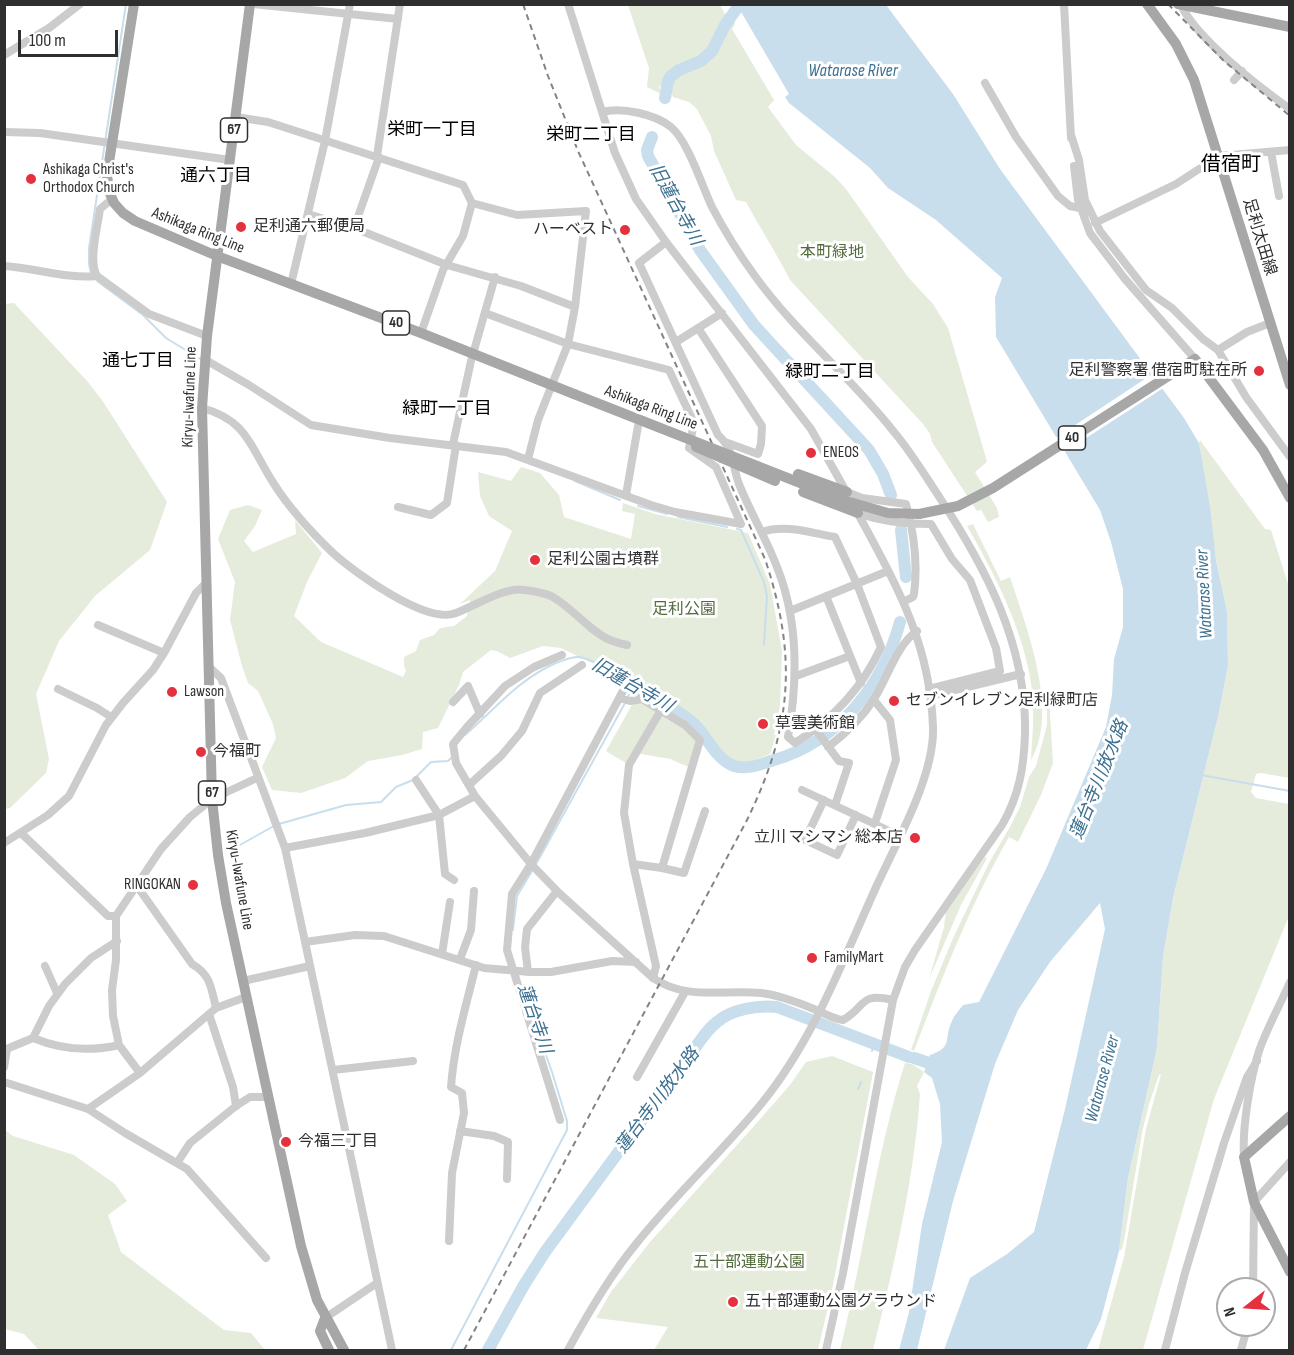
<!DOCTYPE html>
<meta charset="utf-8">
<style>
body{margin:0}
#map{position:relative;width:1294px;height:1355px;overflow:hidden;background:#fff;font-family:"Sofia Sans Condensed",sans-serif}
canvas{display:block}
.frame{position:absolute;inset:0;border:6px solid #2f2f2f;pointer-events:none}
.north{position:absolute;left:1216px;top:1277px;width:60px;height:60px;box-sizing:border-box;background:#fff;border:2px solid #acacac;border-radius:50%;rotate:253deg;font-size:16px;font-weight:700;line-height:24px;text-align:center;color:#2f2f2f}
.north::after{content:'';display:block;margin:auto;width:21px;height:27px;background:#e5313e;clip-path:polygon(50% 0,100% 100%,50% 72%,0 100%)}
.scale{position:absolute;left:18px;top:30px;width:100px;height:27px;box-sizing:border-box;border:3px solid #2f2f2f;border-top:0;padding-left:8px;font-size:18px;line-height:21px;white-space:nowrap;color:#2f2f2f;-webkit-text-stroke:4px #fff;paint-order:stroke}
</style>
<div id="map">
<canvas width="1294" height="1355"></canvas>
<div class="frame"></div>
<div class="north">N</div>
<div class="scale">100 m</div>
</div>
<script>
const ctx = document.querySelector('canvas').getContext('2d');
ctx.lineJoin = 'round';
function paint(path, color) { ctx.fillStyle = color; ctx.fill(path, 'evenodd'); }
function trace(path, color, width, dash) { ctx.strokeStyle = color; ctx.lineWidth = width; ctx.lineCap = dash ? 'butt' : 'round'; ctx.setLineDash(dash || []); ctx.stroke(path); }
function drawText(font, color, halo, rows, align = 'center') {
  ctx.font = font + ' "Sofia Sans Condensed","Noto Sans JP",sans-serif'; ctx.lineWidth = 6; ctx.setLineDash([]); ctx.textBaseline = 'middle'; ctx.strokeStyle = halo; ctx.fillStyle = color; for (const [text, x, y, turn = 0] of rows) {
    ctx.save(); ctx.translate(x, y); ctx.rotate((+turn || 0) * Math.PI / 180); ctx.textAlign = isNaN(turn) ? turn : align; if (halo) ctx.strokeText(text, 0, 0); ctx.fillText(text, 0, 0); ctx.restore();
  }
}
const green = new Path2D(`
 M628 5H720L725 14 728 12 735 24 732 29 774 100 768 107 796 145 835 177 846 189 908 277 933 304 948 328 986 458 987 462 975 472 997 508 999 517 988 522 981 510 977 511 932 442 930 434 923 424 790 280C777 254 760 228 746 202L736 200 714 151 711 136 697 109 689 102 673 97 671 91 659 86 661 94 647 87 649 68Z
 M14 303 88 382 102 400 167 502 150 550 95 596 59 641 36 694 49 759 46 773 10 808 5 809 4 304Z
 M1200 440 1265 529 1271 530 1289 587V778L1261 773 1256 774 1251 792 1256 798 1289 804V916L1214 1099 1143 1350H1098L1124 1257 1146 1129 1161 1074 1159 1075 1149 1104 1142 1133 1124 1241 1122 1249 1119 1251 1128 1178 1157 1048 1163 957 1173 898 1218 717 1228 666 1227 611 1216 559 1199 443Z
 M521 467 540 473 559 495 564 517 631 539 635 514 622 511 623 503 655 514 748 533 770 584 782 651 780 706 774 735H776L770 754C730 772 724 757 700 726L691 768 670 759 636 753 629 765 606 751 642 687 561 648 543 646 510 658 497 651 491 650 463 672 459 685 438 728 423 732 422 749 402 755 368 761 345 778 301 793 272 790 262 767 276 738 273 724 258 691 248 683 242 666 230 620 235 582 218 539 230 510 248 505 262 510 255 526 244 541 253 552 296 534 295 520 322 553 307 582 294 616 321 642 403 677 406 671 404 666V657L416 651 420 640 434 635 440 628 454 626 467 616 470 600 460 604 495 571 512 531 489 516 480 496 478 472 511 481Z
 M973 524 1001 581 1010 577C1026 626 1060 712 1031 760 1032 740 1034 720 1033 699 1028 639 997 578 967 526Z
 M1047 695 1049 697 1053 763 1041 795 1018 842 1009 837C970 905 942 978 914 1051L911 1050 931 991 954 936 989 863 1011 825 1020 807 1029 777 1036 766 1047 725Z
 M985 857 987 858 961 905 929 979 944 927 946 911Z
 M832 1056 873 1072 833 1285 818 1350H654L668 1327 596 1318 611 1292 650 1242 754 1126 790 1085 806 1062Z
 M905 1063 912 1064 924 1072 917 1086 920 1094C914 1180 894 1266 873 1350H840C864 1255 875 1157 905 1063Z
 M5 1130 13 1136 74 1155 115 1184 127 1201 108 1215 121 1252 224 1330 251 1333 265 1350H39L24 1334 5 1329Z`);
const water = new Path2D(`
 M737 5H886L953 94 1000 169 1184 418 1199 443 1210 507 1216 560 1227 611 1228 666 1218 717 1173 898 1163 957 1157 1048 1128 1178 1119 1251 1101 1319 1086 1350H944L970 1278 1007 1254 1034 1232 1065 1109 1105 929 1100 903 1050 962 1018 1010 995 1064 953 1201 917 1350H899L909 1312 922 1224 942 1142 940 1104 932 1078 924 1072 930 1055C954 1047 943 1039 952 1021 954 1016 959 1010 963 1005L979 1002 1046 869 1106 727 1112 695 1114 659 1123 627V589L1111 542 1100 510 996 337 995 297 1002 278 936 220 888 188 870 168 789 103 785 97 789 94Z`);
const pier = new Path2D(`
 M1154 373 1165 387 1063 453 1054 439Z`);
const stream = new Path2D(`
 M91 274 89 264V248L126 4
 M97 281 143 315 166 338 202 360
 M575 481 620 500
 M638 506 667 514
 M678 517 727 527
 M737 529 741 530 764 582 767 596 764 645
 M627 698 633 688
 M465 735C495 709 519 679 556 663 563 661 571 656 579 657 597 660 612 674 628 684
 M1201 775 1290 791
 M279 824 346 805 381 802 396 787 413 780 431 762 448 761 452 757
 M229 851 274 826
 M535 866 625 703
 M513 930 517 896 532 871
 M872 1051 874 1044
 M858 1089 861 1082
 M451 1350 567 1130V1121L552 1072 531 1013`);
const river = new Path2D(`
 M665 98 668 81 670 77 679 70 701 61 712 51 725 25 740 4
 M652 137 647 150 648 156 700 250 754 325 869 450 883 474 891 495
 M901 530 906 577
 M628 684C635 689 644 692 652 696 666 704 682 713 694 724 708 737 715 759 734 766 747 770 761 764 774 760 838 742 883 685 900 622
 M914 1058 941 1067
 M488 1350 524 1285 545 1252 700 1041C705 1034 710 1027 717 1022 732 1009 758 1005 777 1007L909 1057`);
const minor = new Path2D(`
 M253 4 398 19
 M568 4 615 153 636 199 666 242 811 429 847 493
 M1064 4 1071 138
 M1181 5C1197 39 1258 86 1290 109
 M4 55 49 28 80 4
 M1234 80 1242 71
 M985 83 1016 137 1058 196 1070 206 1080 208
 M602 112C622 107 655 114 671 127 688 141 702 186 712 207 725 232 739 254 755 276 796 333 851 377 894 432 911 452 924 474 938 495 986 568 1027 645 1025 734 1024 767 1019 796 1002 825L915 950 905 967 893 1000 843 1273 826 1350
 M236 117 268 122 463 185 472 203 517 215 586 211 575 307 568 344 538 420 528 459
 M4 132 40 133 230 160
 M1071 135 1079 160 1085 200 1100 231 1146 290 1172 308 1203 339 1218 350 1246 397 1290 457
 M1271 152 1279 196
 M377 156 400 4
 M1074 166 1078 200 1090 233 1125 279 1195 359
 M112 199 100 209C98 225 88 262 97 276L149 314 207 336
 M308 214 354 228 447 265 521 286 575 307
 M1095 223 1176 184 1219 156 1290 150
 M354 228 379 157
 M666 242 639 263 718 435C734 449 732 465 739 484 750 512 766 538 777 567 799 622 798 680 788 737L795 743C833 719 862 689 881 647L857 584 835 537C811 533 785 524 762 532
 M4 266C36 268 66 279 97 276
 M291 284 325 141 350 4
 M698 328 762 426 761 444 758 454 725 442
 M421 333 443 270 463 236 472 203
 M676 342 722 313
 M1218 350 1247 332 1270 323
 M204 359 249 385 311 425 390 438 506 452 651 505 675 512 741 524 716 467 689 448 694 423 669 370 568 344 485 313
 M202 408C248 420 251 449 274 484 290 509 311 532 333 553 355 573 427 625 456 613 475 606 505 586 525 590 533 591 544 593 551 596 572 607 589 631 610 640 615 642 622 644 627 645
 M453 444 471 361 495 277
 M847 492 862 498 906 504C914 533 918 564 914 594L913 597 905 601
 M626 495 638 426
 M398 507 431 515 447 503 456 445
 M858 513C882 522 906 524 931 524L952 559 970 580 996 648 1000 671 929 689
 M826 596 861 683
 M790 611 888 571
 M98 625 164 653
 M562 655 534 667 505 686 467 727 453 744 456 763 475 796 531 864 559 893 653 978C687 1001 723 989 761 993 779 995 797 1002 814 1009 824 1013 833 1019 843 1020 867 1006 859 992 893 1000
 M208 666 221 678 285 848 392 1350
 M796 676 850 656
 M58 689 97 708 111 717
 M930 696 1021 674
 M619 698 630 701 642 699 685 725 700 740 662 868 633 864
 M874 700 890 720 896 760 875 823
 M453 702 468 686 480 714
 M816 730 839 761 849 763 835 805
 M828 747C845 734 862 718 874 699 887 679 897 644 917 631
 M416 780 439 815 445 874 454 880
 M469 785 501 756 522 731 540 693 582 665
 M802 790 900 836
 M824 800 805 840 837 855 856 815
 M21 833 108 916H116
 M4 843 48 815 69 796 106 725 123 703 153 670 164 653 196 593 206 583
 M285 848 365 833 439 815 475 796
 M662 868 684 873 705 811
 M137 886 192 964C211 975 211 988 216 1008
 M305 942 355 935 384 936 484 968 530 972H551L612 961 636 962
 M442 954 450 902
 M460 959 471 930 474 891
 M45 966 57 993
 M528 972 525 947 527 929 557 891
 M653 978 656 966 633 864 624 813 629 765 661 710
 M243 981 310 966
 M209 1014 233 1087 236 1106
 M33 1038C62 1050 89 1052 119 1045
 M4 1050 33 1038 49 1006 65 984 91 958 117 941
 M4 1067 7 1049
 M333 1070 413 1061
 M140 1073 119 1045 113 1016 112 990 116 960V916L161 849 190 817 212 799 257 778
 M637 1077 685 992
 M4 1082 88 1109 125 1133 187 1169 266 1258
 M88 1109 140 1073 216 1008 246 997
 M560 1120 507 950 512 894 531 864 624 689
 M460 1131 494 1136 508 1142 507 1179
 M1244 1157C1242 1128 1250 1079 1259 1051 1267 1028 1280 1005 1290 982
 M177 1163 190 1143 236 1106 250 1097H268
 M449 1241 452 1173 464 1113 462 1093 451 1087C454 1045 466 1006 476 965
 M1253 1289 1254 1202 1290 1162
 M325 1318 377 1283
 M568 1350C588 1313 609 1277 636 1244 675 1195 722 1152 762 1103 814 1039 843 960 877 885 897 841 935 775 933 727 930 641 895 583 856 510
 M1165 1350 1185 1273 1224 1143 1247 1077 1257 1061
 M1241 1350 1248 1325`);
const major = new Path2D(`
 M134 4 107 175 109 191 114 203 123 213 135 221 217 256 421 333 574 394
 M250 4 207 336 202 408 212 799 218 855 226 903 301 1246 317 1300 344 1350
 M1147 4 1176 44 1194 80 1290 385
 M1178 4 1290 27
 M798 474 847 492
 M803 492 858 513
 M919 514 958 506 993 488 1195 359 1263 450 1290 498
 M1290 1116 1244 1157 1254 1202 1290 1272
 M325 1318 320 1331 329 1350`);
const rail = new Path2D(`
 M1168 4 1224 61 1290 116
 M464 1350 746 822C792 729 798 658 765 559L578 151 548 76 523 4`);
const majorBridge = new Path2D(`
 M574 394 846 501 888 513 919 514
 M696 447 775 481`);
const markers = [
 [31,179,6,"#e5313e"],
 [241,227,6,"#e5313e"],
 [625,230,6,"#e5313e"],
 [1259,371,6,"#e5313e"],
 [811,453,6,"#e5313e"],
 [535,560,6,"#e5313e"],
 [172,692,6,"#e5313e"],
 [894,701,6,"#e5313e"],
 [763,724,6,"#e5313e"],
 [201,752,6,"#e5313e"],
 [915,838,6,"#e5313e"],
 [193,885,6,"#e5313e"],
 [812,958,6,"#e5313e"],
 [286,1142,6,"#e5313e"],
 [733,1302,6,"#e5313e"]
];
const shields = [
 [234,130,27],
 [396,323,27],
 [1072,438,27],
 [212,793,27]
];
const shieldNames = [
 ["67",234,130],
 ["40",396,323],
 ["40",1072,438],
 ["67",212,793]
];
const poiNames = [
 ["Ashikaga Christ's",43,170],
 ["Orthodox Church",43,188],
 ["足利通六郵便局",253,227],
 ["ハーベスト",613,230,"right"],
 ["足利警察署 借宿町駐在所",1247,371,"right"],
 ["ENEOS",823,453],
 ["足利公園古墳群",547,560],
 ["Lawson",184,692],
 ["セブンイレブン足利緑町店",906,701],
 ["草雲美術館",775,724],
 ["今福町",213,752],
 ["立川 マシマシ 総本店",903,838,"right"],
 ["RINGOKAN",181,885,"right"],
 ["FamilyMart",824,958],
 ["今福三丁目",298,1142],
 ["五十部運動公園グラウンド",745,1302]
];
const streetNames = [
 ["Ashikaga Ring Line",198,231,22],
 ["足利太田線",1259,237,73],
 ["Kiryu-Iwafune Line",190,397,-88],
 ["Ashikaga Ring Line",651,408,21],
 ["Kiryu-Iwafune Line",239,880,80]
];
const parkNames = [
 ["本町緑地",832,253],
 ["足利公園",684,610],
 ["五十部運動公園",749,1263]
];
const waterNames = [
 ["Watarase River",853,71],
 ["旧蓮台寺川",675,205,61],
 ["Watarase River",1205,594,-93],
 ["旧蓮台寺川",632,686,30],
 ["蓮台寺川放水路",1100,780,-68],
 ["蓮台寺川",534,1019,71],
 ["Watarase River",1103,1079,-75],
 ["蓮台寺川放水路",658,1101,-53]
];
const neighbourhoodNames = [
 ["栄町一丁目",432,130],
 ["栄町二丁目",591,135],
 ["通六丁目",216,176],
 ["通七丁目",138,361],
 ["緑町二丁目",830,372],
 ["緑町一丁目",447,409]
];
const quarterNames = [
 ["借宿町",1231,165]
];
paint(green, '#e5ecdc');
paint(water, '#c9deec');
paint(pier, '#fff');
trace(stream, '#c9deec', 2);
trace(river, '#c9deec', 12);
trace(minor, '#ccc', 8);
trace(major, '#a7a7a7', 10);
trace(rail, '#848484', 2, [6, 4.5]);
trace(majorBridge, '#a7a7a7', 10);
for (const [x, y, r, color] of markers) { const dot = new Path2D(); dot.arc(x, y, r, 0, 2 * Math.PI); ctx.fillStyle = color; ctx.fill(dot); trace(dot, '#fff', 2); }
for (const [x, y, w] of shields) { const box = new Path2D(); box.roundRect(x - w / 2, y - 12, w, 24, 4.5); ctx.fillStyle = '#fff'; ctx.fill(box); trace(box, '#2f2f2f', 1.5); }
drawText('bold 15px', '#2f2f2f', null, shieldNames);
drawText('16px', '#2f2f2f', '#fff', poiNames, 'left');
drawText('16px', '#2f2f2f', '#fff', streetNames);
drawText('16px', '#526b3c', '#fff', parkNames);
drawText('italic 18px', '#3c7091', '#fff', waterNames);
drawText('18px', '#000', '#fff', neighbourhoodNames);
drawText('20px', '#000', '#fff', quarterNames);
</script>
